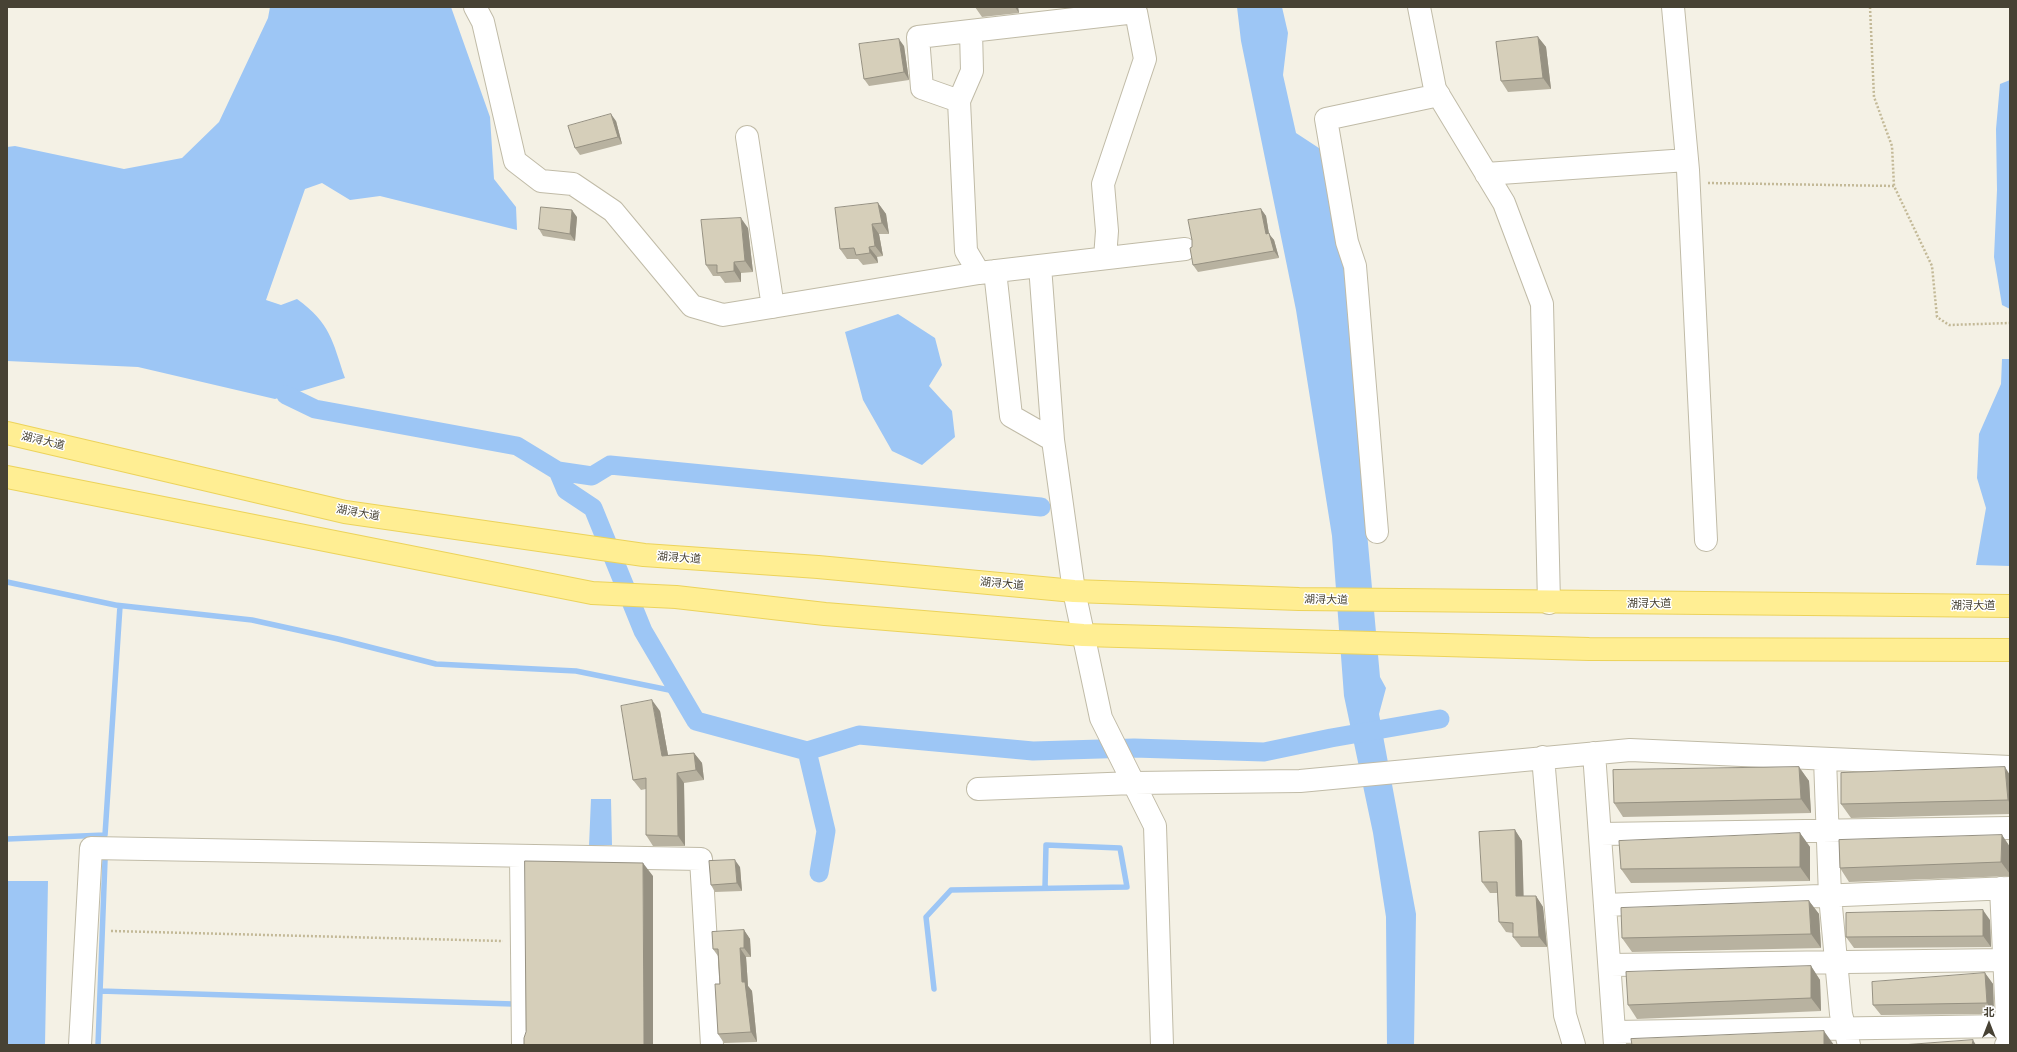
<!DOCTYPE html>
<meta charset="utf-8">
<style>
body{margin:0}
#map{position:relative;width:2017px;height:1052px;overflow:hidden;background:#f4f1e5;font-family:Montserrat,"Noto Sans SC",sans-serif}
canvas{display:block}
.frame{position:absolute;inset:0;border:8px solid #474234;pointer-events:none}
.north{position:absolute;left:1969px;top:1004px;width:40px;height:40px;-webkit-text-stroke:3px #fff;paint-order:stroke;rotate:0deg;font-size:11px;font-weight:700;line-height:16px;text-align:center;color:#474234}
.north::after{content:'';display:block;margin:auto;width:14px;height:18px;background:#474234;clip-path:polygon(50% 0,100% 100%,50% 72%,0 100%)}
</style>
<div id="map">
<canvas width="2017" height="1052"></canvas>
<div class="frame"></div>
<div class="north">北</div>
</div>
<script>
const ctx = document.querySelector('canvas').getContext('2d');
ctx.lineJoin = 'round';
function paint(path, color) { ctx.fillStyle = color; ctx.fill(path, 'evenodd'); }
function trace(path, color, width, dash) { ctx.strokeStyle = color; ctx.lineWidth = width; ctx.lineCap = dash ? 'butt' : 'round'; ctx.setLineDash(dash || []); ctx.stroke(path); }
function drawText(font, color, halo, rows, align = 'center') {
  ctx.font = font + ' Montserrat,"Noto Sans SC",sans-serif'; ctx.lineWidth = 3; ctx.setLineDash([]); ctx.textBaseline = 'middle'; ctx.strokeStyle = halo; ctx.fillStyle = color; for (const [text, x, y, turn = 0] of rows) {
    ctx.save(); ctx.translate(x, y); ctx.rotate((+turn || 0) * Math.PI / 180); ctx.textAlign = isNaN(turn) ? turn : align; if (halo) ctx.strokeText(text, 0, 0); ctx.fillText(text, 0, 0); ctx.restore();
  }
}
const water = new Path2D(`
 M270 7H451L490 117 494 179 516 207 517 230 380 196 350 200 322 183 305 189 266 300 281 305 297 299C331 324 332 340 345 378L275 399 138 367 7 361V147L15 146 124 169 182 158 219 122 268 18Z
 M1237 7H1282L1288 33 1283 75 1296 133 1328 154 1352 327 1349 332 1380 677 1386 688 1379 714 1416 914 1414 1045H1387L1386 917 1373 833 1344 696 1332 536 1296 310 1241 41Z
 M2010 80V309L2002 305 1994 257 1997 190 1996 129 2000 84Z
 M898 314 935 338 942 365 929 386 952 411 955 437 922 465 892 451 863 400 845 332Z
 M2002 359H2010V566L1976 565 1986 508 1977 478 1979 434 2001 384Z
 M591 799H611L612 845 589 846Z
 M7 881H48L45 1045H7Z`);
const stream = new Path2D(`
 M7 582 120 606 105 835 7 839
 M115 605 252 620 338 639 436 664 576 671 679 692
 M934 989 926 917 951 890 1127 887 1120 848 1046 845 1045 888
 M100 991 513 1004
 M98 1045 105 860`);
const canal = new Path2D(`
 M286 395 315 409 517 446 558 471 566 490 593 508 643 631 696 721 807 751 826 831 819 873
 M558 471 592 476 610 465 1041 507
 M807 751 859 735 1033 751 1134 748 1264 752 1331 738 1440 719`);
const path = new Path2D(`
 M1870 7 1874 97 1892 146 1894 186
 M1708 183 1894 186 1932 266 1937 317 1949 325 2010 323
 M111 931 503 941`);
const minor = new Path2D(`
 M475 7 483 22 515 161 541 181 573 184 613 211 692 306 723 315 979 273 1185 249
 M1419 7 1435 89 1504 203 1542 304 1549 603
 M1673 7 1688 170 1706 540
 M959 101 972 71 971 31
 M747 137 773 307
 M1486 174 1687 160
 M1040 266 1053 440 1074 591 1101 718 1155 826 1162 1045
 M995 271 1011 416 1053 440
 M979 273 966 251 959 101 922 88 918 37 1136 12 1145 59 1103 184 1107 231 1105 258
 M1377 532 1355 266 1347 242 1326 119 1439 95
 M1594 753 1615 1045
 M1543 757 1565 1015 1574 1045
 M1825 759 1830 896 1841 1014 1849 1045
 M978 789 1134 783 1300 781 1630 750 2010 767
 M1600 834 2010 828
 M521 856 523 1045
 M2001 888 2008 1042 2006 1045
 M1606 905 2010 888
 M1610 965 2004 960
 M1614 1032 2007 1026
 M80 1045 91 848 701 859 712 1045`);
const major = new Path2D(`
 M7 433 345 512 644 555 818 567 1074 591 1299 599 2010 606
 M7 477 592 593 676 597 825 614 1083 635 1589 649 2010 650`);
const wall = new Path2D(`
 M975 7H1018L1019 13 982 17Z
 M1538 37 1546 47 1551 89 1508 92 1501 81Z
 M904 46 909 80 869 86 864 79Z
 M616 121 622 144 580 155 575 148Z
 M878 203 886 214 889 234H879L883 256 877 257 878 263 863 265 858 259H847L840 249Z
 M1261 209 1266 216 1269 234 1274 240 1279 258 1198 272 1193 265 1192 240Z
 M577 217 575 241 543 236 539 229Z
 M748 228 753 272 741 273V282L725 283 720 276H713L706 265Z
 M660 711 668 755 694 753 702 763 704 780 684 783 685 846H653L646 835V789L641 790 633 780Z
 M1799 767 1809 781 1811 813 1623 817 1614 803Z
 M2010 775V814L1851 818 1841 804Z
 M1515 830 1522 841 1523 896H1536L1543 907 1547 947H1521L1513 937V933L1506 932 1499 922 1497 893H1490L1482 882Z
 M1800 833 1810 847V881L1631 883 1621 869Z
 M2002 835 2010 847V876L1849 882 1840 868Z
 M740 867 742 891 715 892 711 885Z
 M1809 901 1819 914 1821 948 1632 952 1622 938Z
 M1990 920 1991 947 1854 948 1846 937Z
 M744 930 750 939 751 957H746L748 986 752 991 757 1042 724 1043 718 1034 720 984 718 956 713 949Z
 M1811 966 1820 980 1821 1011 1637 1019 1628 1005Z
 M1985 973 1993 984 1994 1014 1881 1015 1873 1005Z`);
const shadedWall = new Path2D(`
 M1015 7H1018L1019 13Z
 M1538 37 1546 47 1551 89 1543 78Z
 M899 39 904 46 909 80 904 72Z
 M611 114 616 121 622 144 618 137Z
 M878 203 886 214 889 234 882 223Z
 M1261 209 1266 216 1269 234 1274 240 1279 258 1274 251 1266 234Z
 M572 210 577 217 575 241 570 234Z
 M741 218 748 228 753 272 745 261Z
 M872 224 879 234 883 256 875 246Z
 M869 247 877 257 878 263 870 253Z
 M734 262 741 273V282L734 271Z
 M652 700 660 711 670 766 662 756Z
 M694 753 702 763 704 780 696 770Z
 M1799 767 1809 781 1811 813 1801 799Z
 M2005 767 2010 775V804L2008 800Z
 M677 773 684 783 685 846 678 836Z
 M1515 830 1522 841 1524 907 1516 896Z
 M1800 833 1810 847V881L1800 867Z
 M2002 835 2010 847V874L2001 862Z
 M735 860 740 867 742 891 737 883Z
 M643 863 653 876V1045H644Z
 M1536 896 1543 907 1547 947 1539 937Z
 M1809 901 1819 914 1821 948 1811 934Z
 M1983 910 1990 920 1991 947 1983 936Z
 M744 930 750 939 751 957 744 948Z
 M740 948 746 957 748 986 752 991 757 1042 751 1032 742 982Z
 M1811 966 1820 980 1821 1011 1811 998Z
 M1985 973 1993 984 1994 1014 1987 1003Z
 M1824 1031 1834 1045H1824Z
 M1973 1040 1976 1045H1972Z`);
const building = new Path2D(`
 M1538 37 1543 78 1501 81 1496 42Z
 M899 39 904 72 864 79 859 44Z
 M611 114 618 137 575 148 568 126Z
 M878 203 882 223 872 224 875 246 869 247 870 253 856 255 854 248 840 249 835 208Z
 M541 207 572 210 570 234 539 229Z
 M1261 209 1266 234 1269 233 1274 251 1193 265 1190 248 1192 247V240L1188 220Z
 M741 218 745 261 734 262V271L717 273V265H706L701 220Z
 M652 700 662 756 694 753 696 770 677 773 678 836 646 835V778L633 780 621 706Z
 M1799 767 1801 799 1614 803 1613 770Z
 M2005 767 2008 800 1841 804V773Z
 M1515 830 1516 896H1536L1539 937H1513V923L1499 922 1497 882H1482L1479 832Z
 M1800 833V867L1621 869 1619 841Z
 M2002 835 2001 862 1840 868 1839 840Z
 M735 860 737 883 711 885 709 861Z
 M525 861 643 863 644 1045H524V1038L526 1032Z
 M1809 901 1811 934 1622 938 1621 908Z
 M1983 910V936L1846 937V913Z
 M744 930V948H740L742 982H745L751 1032 718 1034 715 984H720L718 949H713L712 932Z
 M1811 966V998L1628 1005 1626 972Z
 M1985 973 1987 1003 1873 1005 1872 982Z
 M1824 1031V1045H1632L1631 1039Z
 M1973 1040 1972 1045H1902Z`);
const streetNames = [
 ["湖浔大道",43,441,13],
 ["湖浔大道",358,513,10],
 ["湖浔大道",679,558,4],
 ["湖浔大道",1002,584,5],
 ["湖浔大道",1326,600,1],
 ["湖浔大道",1649,604],
 ["湖浔大道",1973,606]
];
paint(water, '#9dc6f5');
trace(stream, '#9dc6f5', 5.5);
trace(canal, '#9dc6f5', 19);
trace(minor, '#c0bba7', 24);
trace(major, '#ecd35b', 24);
trace(path, '#c3b997', 2.5, [2, 2]);
trace(minor, '#fff', 22);
trace(major, '#ffee93', 22);
paint(wall, '#b8b2a0');
paint(shadedWall, '#969182');
paint(building, '#d6cfba');
trace(building, '#969182', 1);
drawText('11px', '#474234', '#fff', streetNames);
</script>
